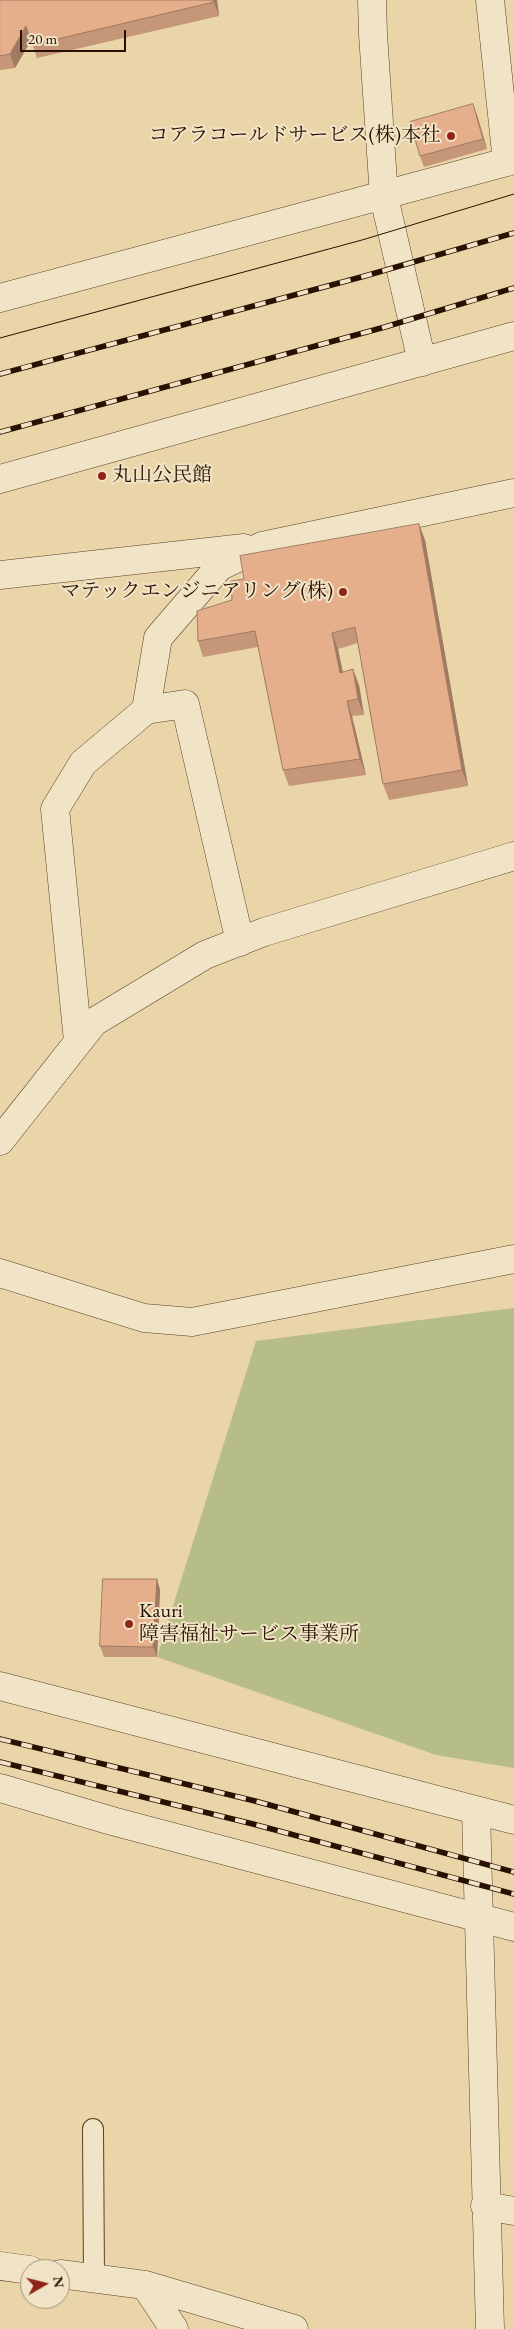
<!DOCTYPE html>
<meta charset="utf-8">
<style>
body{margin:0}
#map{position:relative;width:514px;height:2329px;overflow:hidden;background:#e9d5a8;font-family:"EB Garamond",serif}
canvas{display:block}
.north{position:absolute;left:20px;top:2259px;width:50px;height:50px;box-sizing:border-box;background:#f1e4c6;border:1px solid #a18f77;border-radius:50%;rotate:82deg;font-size:14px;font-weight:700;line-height:20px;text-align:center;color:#2a1000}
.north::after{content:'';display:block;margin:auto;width:18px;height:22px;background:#8f2418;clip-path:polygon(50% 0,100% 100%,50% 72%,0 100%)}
.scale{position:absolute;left:20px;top:30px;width:106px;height:22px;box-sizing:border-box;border:2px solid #2a1000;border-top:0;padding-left:6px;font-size:15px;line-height:18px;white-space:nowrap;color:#2a1000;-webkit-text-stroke:4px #f1e4c6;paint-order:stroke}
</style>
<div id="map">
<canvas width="514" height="2329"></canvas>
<div class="north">N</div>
<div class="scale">20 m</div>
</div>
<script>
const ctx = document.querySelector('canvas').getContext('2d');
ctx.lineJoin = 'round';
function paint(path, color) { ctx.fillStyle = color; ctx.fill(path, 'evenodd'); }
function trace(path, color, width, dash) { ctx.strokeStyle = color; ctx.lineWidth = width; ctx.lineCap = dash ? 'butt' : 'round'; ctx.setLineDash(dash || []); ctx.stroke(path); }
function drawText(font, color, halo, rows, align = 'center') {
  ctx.font = font + ' "EB Garamond","Noto Serif JP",serif'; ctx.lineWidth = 4; ctx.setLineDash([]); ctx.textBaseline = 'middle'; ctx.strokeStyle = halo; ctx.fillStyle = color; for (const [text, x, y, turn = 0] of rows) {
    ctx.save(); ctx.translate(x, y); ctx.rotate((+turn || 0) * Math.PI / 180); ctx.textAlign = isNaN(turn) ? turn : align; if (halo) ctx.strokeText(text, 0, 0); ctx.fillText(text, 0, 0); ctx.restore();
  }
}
const green = new Path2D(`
 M514 1308V1768L436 1755 157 1657 256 1341Z`);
const lane = new Path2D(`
 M93 2129 94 2279`);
const street = new Path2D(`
 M372 0 373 34 384 197 422 362
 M490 0 507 162
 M0 298 514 160
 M0 479 514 336
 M0 575 244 548
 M146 710 158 638 219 567 262 546 514 493
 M78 1041 55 809 83 763 146 710 185 704 240 942
 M0 1141 94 1022 205 955 264 932 514 856
 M0 1273 144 1318 192 1322 514 1259
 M0 1686 514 1820
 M0 1788 112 1821 514 1927
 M476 1810 490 2329
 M485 2206 514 2211
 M0 2266 30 2270
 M60 2274 145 2285 294 2329
 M145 2285 174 2329`);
const tram = new Path2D(`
 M0 338 362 240 514 194`);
const rail = new Path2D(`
 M0 374 365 276 514 233
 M0 432 385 327 514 288
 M0 1739 255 1801 514 1872
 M0 1762 253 1824 514 1894`);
const wall = new Path2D(`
 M0 0H217L219 16 37 58 31 41 15 68 0 70Z
 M477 115 487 149 424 167 420 156Z
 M425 540 468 786 389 800 383 784 358 643 338 649 343 672 359 685 364 715 352 716 366 775 289 786 283 770 258 647 203 657 198 641 232 600 244 579Z
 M157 1579 160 1590 157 1657H104L100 1646Z`);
const shadedWall = new Path2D(`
 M213 0H217L219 16 214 2Z
 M26 26 31 40 15 68 10 54Z
 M473 104 477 115 487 149 483 139Z
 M419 524 425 540 468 786 462 770Z
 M332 633 338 649 346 689 340 673Z
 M353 669 359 685 364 715 358 699Z
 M347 701 352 716 366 775 360 759Z
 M157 1579 160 1590 157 1657 153 1647Z`);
const building = new Path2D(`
 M0 0H213L214 2 32 45 26 26 10 54 0 56Z
 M473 104 483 139 420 156 410 122Z
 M419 524 462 770 383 784 355 627 332 633 340 673 353 669 358 699 347 701 360 759 283 770 255 631 198 641 197 611 232 600 231 581 244 579 240 556Z
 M103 1579H157L153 1647 100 1646Z`);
const markers = [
 [451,136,5,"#8f2418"],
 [102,476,5,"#8f2418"],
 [343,592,5,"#8f2418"],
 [129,1624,5,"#8f2418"]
];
const poiNames = [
 ["コアラコールドサービス(株)本社",441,136],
 ["丸山公民館",112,476,"left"],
 ["マテックエンジニアリング(株)",333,592],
 ["Kauri",139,1612,"left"],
 ["障害福祉サービス事業所",139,1635,"left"]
];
paint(green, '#b7bd87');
trace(lane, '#5a412a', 22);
trace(street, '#5a412a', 29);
trace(lane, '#f1e4c6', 20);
trace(street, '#f1e4c6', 28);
trace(tram, '#2a1000', 1);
trace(rail, '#2a1000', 5.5);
trace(rail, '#f1e4c6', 4, [11]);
paint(wall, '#c59678');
paint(shadedWall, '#a07a62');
paint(building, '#e5af8c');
trace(building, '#a07a62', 1);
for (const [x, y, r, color] of markers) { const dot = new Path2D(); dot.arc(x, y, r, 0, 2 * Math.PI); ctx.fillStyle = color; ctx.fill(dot); trace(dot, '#f1e4c6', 2); }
drawText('20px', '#2a1000', '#f1e4c6', poiNames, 'right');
</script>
